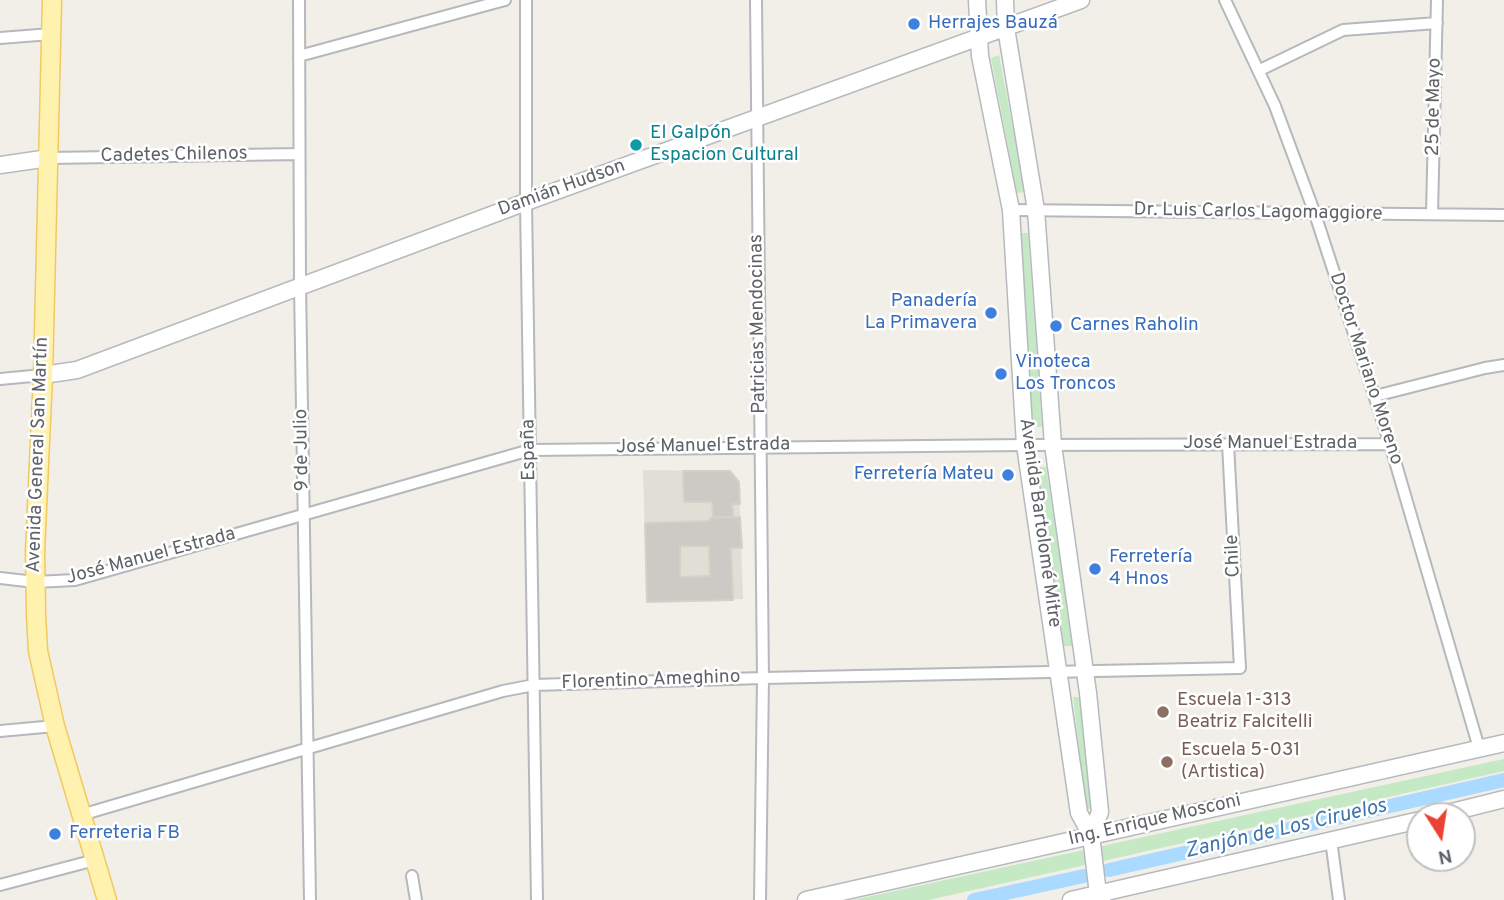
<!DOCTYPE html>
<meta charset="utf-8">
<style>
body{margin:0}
#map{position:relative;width:1504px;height:900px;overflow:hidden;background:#f1efe8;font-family:Overpass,sans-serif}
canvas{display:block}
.north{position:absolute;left:1406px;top:802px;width:70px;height:70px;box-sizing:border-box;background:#fff;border:2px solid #bfc1c3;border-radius:50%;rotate:168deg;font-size:19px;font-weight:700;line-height:28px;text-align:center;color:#5f6368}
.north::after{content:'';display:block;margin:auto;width:24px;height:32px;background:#ea4335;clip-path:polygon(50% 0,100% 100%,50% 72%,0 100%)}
</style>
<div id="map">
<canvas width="1504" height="900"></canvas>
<div class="north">N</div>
</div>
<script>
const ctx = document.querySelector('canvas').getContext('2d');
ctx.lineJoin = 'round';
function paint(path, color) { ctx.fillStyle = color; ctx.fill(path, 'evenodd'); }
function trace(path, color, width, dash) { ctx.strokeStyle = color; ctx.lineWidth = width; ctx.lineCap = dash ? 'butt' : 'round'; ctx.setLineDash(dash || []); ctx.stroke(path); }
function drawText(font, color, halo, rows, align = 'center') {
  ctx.font = font + ' Overpass,sans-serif'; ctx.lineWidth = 5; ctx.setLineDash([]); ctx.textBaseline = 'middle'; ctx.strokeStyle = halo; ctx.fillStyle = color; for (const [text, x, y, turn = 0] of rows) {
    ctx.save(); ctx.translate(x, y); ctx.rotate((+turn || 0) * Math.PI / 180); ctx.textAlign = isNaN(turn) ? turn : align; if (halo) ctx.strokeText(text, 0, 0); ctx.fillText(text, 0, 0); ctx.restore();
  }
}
const education = new Path2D(`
 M643 470 730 471 739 482 743 599 647 602Z`);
const green = new Path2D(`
 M999 55 1025 192 1017 193 991 58Z
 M1020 233H1028L1042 427H1033Z
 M1038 467H1046L1073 646H1064Z
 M1073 697H1080L1093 809H1086Z
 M1504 759V771L929 900H853Z`);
const canal = new Path2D(`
 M1109 870 1504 780
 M974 900 1084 876`);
const building = new Path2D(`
 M683 471H730L739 482 740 504H732L733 517H713L712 502H684Z
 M740 517 742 548H731L733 600 647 602 645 523 710 521V518ZM680 546H709L710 576 680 577Z`);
const street = new Path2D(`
 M299 0 300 286 310 900
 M526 0V202L537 900
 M756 0 763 678 760 900
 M1225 0 1275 106 1315 214 1390 444 1479 748
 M0 38 51 34
 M299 56 505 0
 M1260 70 1343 30 1437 23
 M49 158 299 154
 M1011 210 1504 215
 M1432 214 1437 0
 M0 379 43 375
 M1375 396 1485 368 1504 365
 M0 578 35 582 75 580 530 450 1025 445 1390 444
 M0 731 55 726
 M81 815 503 691 534 685 763 678 1240 668 1228 444
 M1331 840 1339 900
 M412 876 416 900
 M0 885 95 860`);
const secondary = new Path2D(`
 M977 0 980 56 1011 210 1025 445 1079 813 1091 835 1098 894 1102 900
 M1005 0 1006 28 1036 210 1053 445 1088 693 1100 812 1091 835
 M0 165 49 158
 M43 375 77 370 526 202 1081 0
 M1436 816 1504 799
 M806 900 1504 743
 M1071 900 1420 820`);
const primary = new Path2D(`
 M52 0 43 375 35 552 36 614 38 651 55 726 107 900`);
const markers = [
 [914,24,7,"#3f7fe0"],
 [636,145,7,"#0f9aa8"],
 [991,313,7,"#3f7fe0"],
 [1056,326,7,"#3f7fe0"],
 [1001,374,7,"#3f7fe0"],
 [1008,475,7,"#3f7fe0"],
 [1095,569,7,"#3f7fe0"],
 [1163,712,7,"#8d6e63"],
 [1167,762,7,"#8d6e63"],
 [55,834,7,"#3f7fe0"]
];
const shopNames = [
 ["Herrajes Bauzá",928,24],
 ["Panadería",977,302,"right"],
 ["La Primavera",977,324,"right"],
 ["Carnes Raholin",1070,326],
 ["Vinoteca",1015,363],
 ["Los Troncos",1015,385],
 ["Ferretería Mateu",994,475,"right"],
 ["Ferretería",1109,558],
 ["4 Hnos",1109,580],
 ["Ferreteria FB",69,834]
];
const streetNames = [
 ["25 de Mayo",1435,107,-89],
 ["Cadetes Chilenos",174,156,-1],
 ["Damián Hudson",562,189,-20],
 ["Dr. Luis Carlos Lagomaggiore",1258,213,1],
 ["Patricias Mendocinas",759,324,-91],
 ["Doctor Mariano Moreno",1365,369,72],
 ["José Manuel Estrada",1270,444],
 ["José Manuel Estrada",703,447,-1],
 ["9 de Julio",303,450,-91],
 ["España",530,450,-91],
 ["Avenida General San Martín",39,455,-88],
 ["Avenida Bartolomé Mitre",1039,523,82],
 ["Chile",1234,556,-93],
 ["José Manuel Estrada",151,557,-15],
 ["Florentino Ameghino",651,681,-2],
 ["Ing. Enrique Mosconi",1155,821,-13]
];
const cultureNames = [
 ["El Galpón",650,134],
 ["Espacion Cultural",650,156]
];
const educationNames = [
 ["Escuela 1-313",1177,701],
 ["Beatriz Falcitelli",1177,723],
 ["Escuela 5-031",1181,751],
 ["(Artistica)",1181,773]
];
const waterNames = [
 ["Zanjón de Los Ciruelos",1286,830,-13]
];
paint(education, '#e1ded6');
paint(green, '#c5e8c5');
trace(canal, '#aadaff', 14);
paint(building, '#cccac5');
trace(building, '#d6d1c6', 2);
trace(street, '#b5b8bc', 14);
trace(secondary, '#b6babf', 19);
trace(primary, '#f2c960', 21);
trace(street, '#fff', 10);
trace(secondary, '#fff', 16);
trace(primary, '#fff2af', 18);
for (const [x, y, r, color] of markers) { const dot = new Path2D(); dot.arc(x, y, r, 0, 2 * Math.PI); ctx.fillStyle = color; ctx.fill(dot); trace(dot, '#fff', 2.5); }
drawText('19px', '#366cbe', '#fff', shopNames, 'left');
drawText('19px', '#5f6368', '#fff', streetNames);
drawText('19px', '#0d838f', '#fff', cultureNames, 'left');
drawText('19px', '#785e54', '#fff', educationNames, 'left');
drawText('italic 21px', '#4174aa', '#fff', waterNames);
</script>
